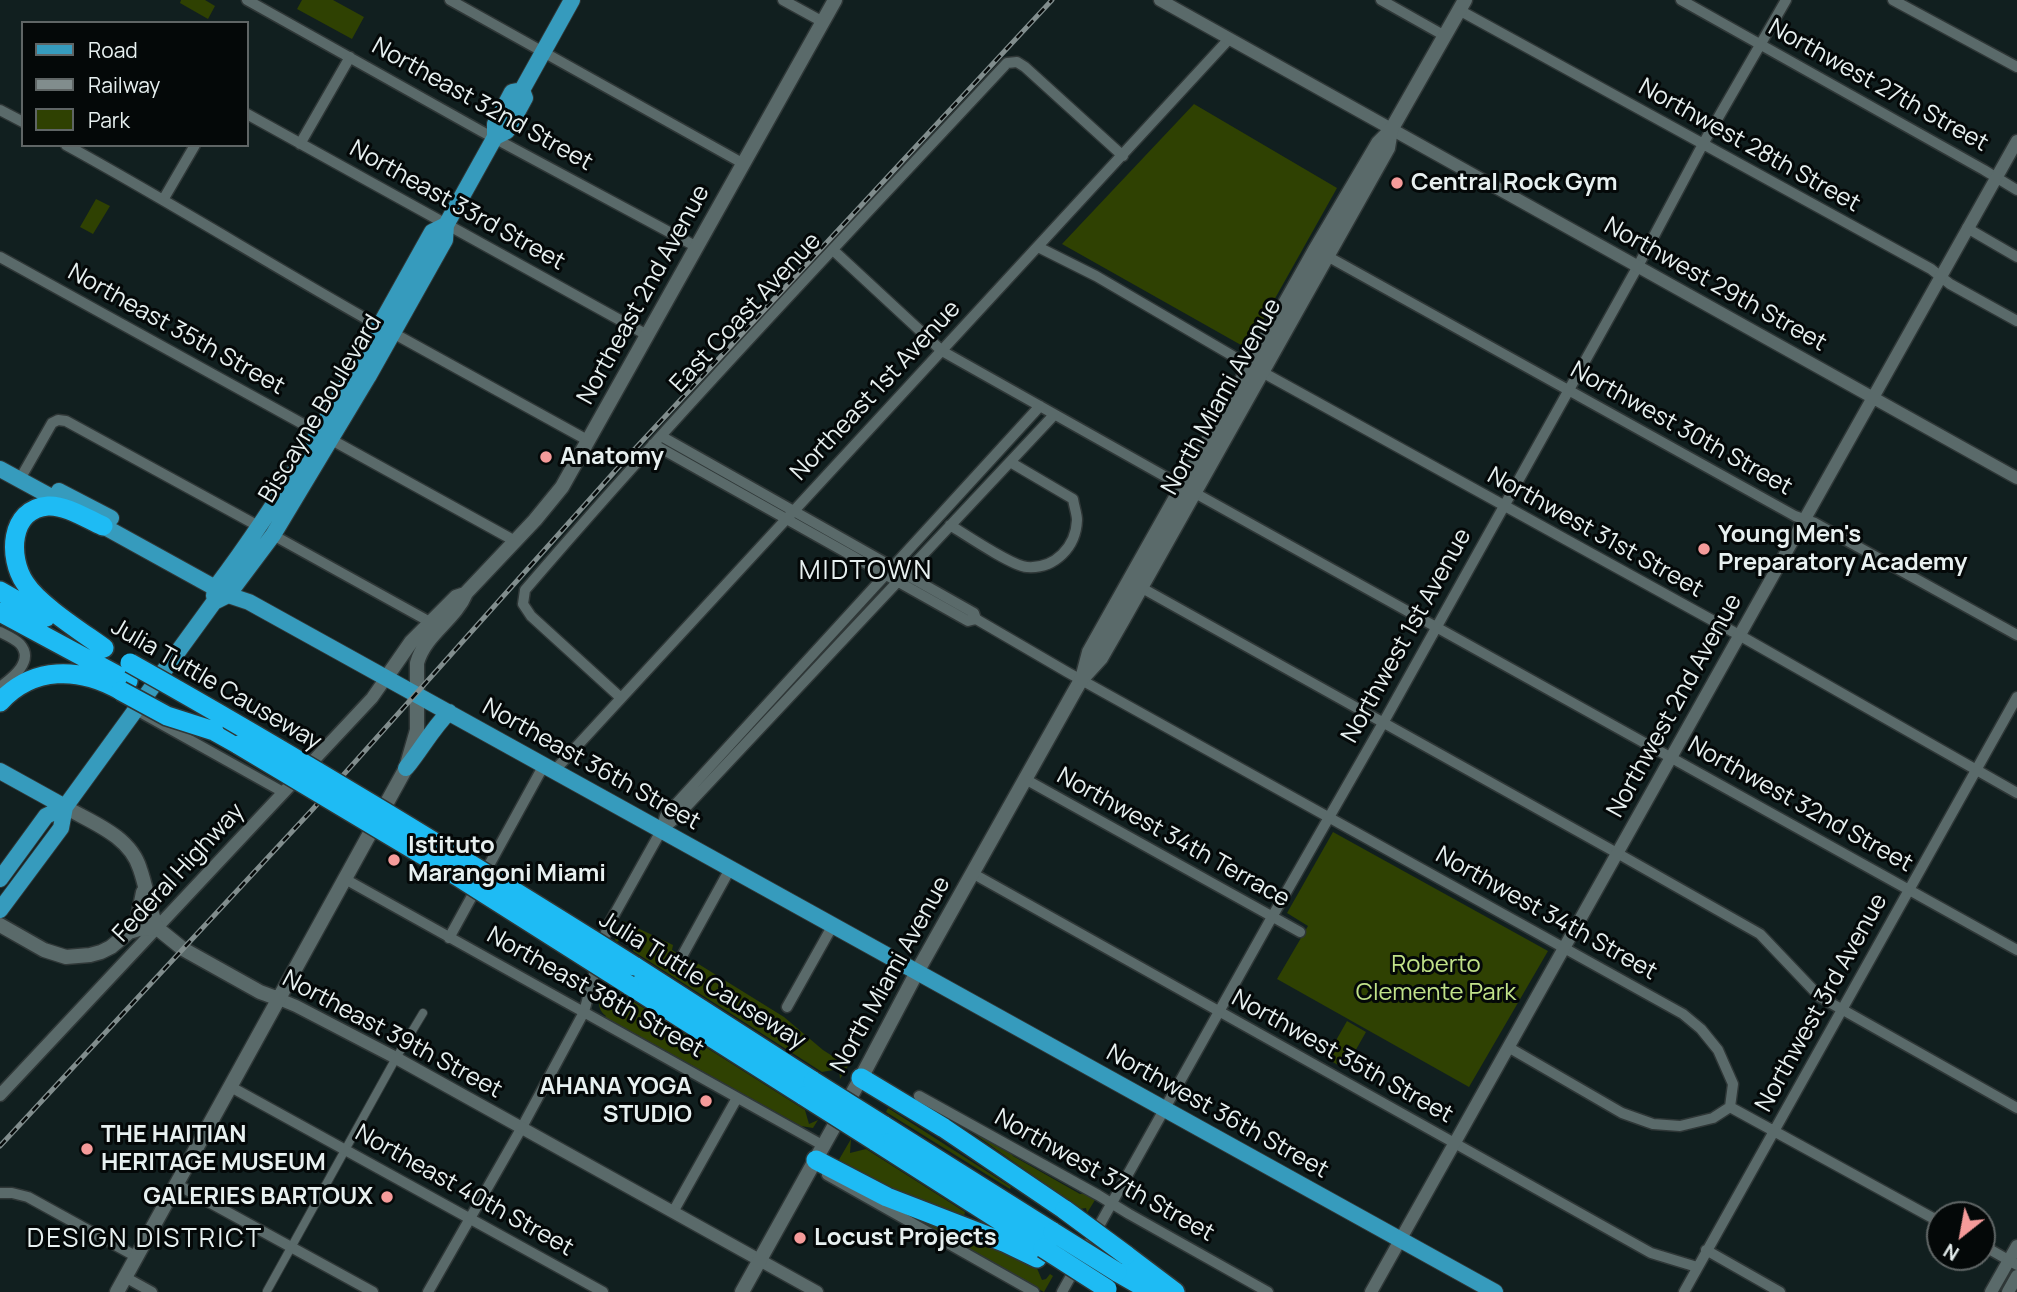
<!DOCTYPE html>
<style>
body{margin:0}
#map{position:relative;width:2017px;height:1292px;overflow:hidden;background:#111f1f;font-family:Manrope,sans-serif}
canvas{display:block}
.legend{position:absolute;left:21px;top:21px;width:228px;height:126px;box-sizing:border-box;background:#040808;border:2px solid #5f6565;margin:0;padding:9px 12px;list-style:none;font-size:21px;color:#e7f0f0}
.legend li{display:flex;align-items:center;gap:14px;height:35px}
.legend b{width:35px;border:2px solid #5f6565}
.north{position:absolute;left:1926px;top:1201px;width:70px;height:70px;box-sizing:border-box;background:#040808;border:2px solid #5f6565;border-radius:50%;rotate:211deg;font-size:19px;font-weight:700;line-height:28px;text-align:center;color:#e7f0f0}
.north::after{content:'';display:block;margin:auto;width:24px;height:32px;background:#f59b9a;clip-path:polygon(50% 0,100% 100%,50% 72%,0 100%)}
</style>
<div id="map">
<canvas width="2017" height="1292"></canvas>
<ul class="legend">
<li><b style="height:9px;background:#369bbd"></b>Road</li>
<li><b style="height:9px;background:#818d8d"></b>Railway</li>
<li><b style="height:19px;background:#2f4102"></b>Park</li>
</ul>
<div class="north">N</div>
</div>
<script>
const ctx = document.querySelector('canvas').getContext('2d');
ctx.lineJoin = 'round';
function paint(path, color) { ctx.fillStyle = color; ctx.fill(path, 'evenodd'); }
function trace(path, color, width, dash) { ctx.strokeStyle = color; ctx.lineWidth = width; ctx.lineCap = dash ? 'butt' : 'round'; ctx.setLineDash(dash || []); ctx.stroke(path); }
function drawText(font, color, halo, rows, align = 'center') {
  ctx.font = font + ' Manrope,sans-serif'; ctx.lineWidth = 6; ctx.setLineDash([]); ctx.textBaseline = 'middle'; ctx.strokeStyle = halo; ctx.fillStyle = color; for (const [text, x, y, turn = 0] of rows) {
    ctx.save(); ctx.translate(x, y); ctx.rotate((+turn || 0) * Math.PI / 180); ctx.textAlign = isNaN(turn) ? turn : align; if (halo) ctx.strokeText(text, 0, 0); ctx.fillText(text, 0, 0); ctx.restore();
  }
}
const green = new Path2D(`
 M181 0H205L215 6 208 19 180 3Z
 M302 0H333L364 17 352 39 297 9Z
 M1194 104 1337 188 1250 343 1241 345 1062 244Z
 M96 199 110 206 93 234 80 227Z
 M1333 832 1548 951 1469 1087 1277 979 1308 926 1287 913Z
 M623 921 673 945 672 950 689 961 692 960 784 1017 823 1050 848 1066 840 1079 839 1069 822 1072 633 951 638 938C630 933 624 936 617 942L615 940 617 931 621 929Z
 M603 982 606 984 603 992 607 1005 614 1009 620 993 805 1110 809 1124 818 1120 813 1128 801 1126 605 1017 606 1016C594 1007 600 994 603 982Z
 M1347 1021 1366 1032 1345 1069 1326 1058Z
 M888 1108 1011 1187 1010 1189 886 1112Z
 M959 1123 1010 1151 1013 1156 1080 1194 1086 1193 1095 1200 1087 1213 1086 1208 1080 1209Z
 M851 1139 850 1153 866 1149 965 1212 963 1221 895 1195 837 1163Z
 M855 1188 970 1235 1036 1266 1042 1280 1046 1279 1050 1274 1053 1276 1044 1292Z`);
const pedestrian = new Path2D(`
 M267 1291 396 1058 423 1013`);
const minor = new Path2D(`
 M247 0 481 131 697 247
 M450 0 744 164
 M783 0 823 22
 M1381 0 1445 36
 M1681 0 1984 170 2017 190
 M1893 0 2017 67
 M1459 10 1931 269 1950 284 2017 321
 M0 110 23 122
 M247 114 647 335
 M300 144 350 57
 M66 145C172 203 274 267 379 326
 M163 200 195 145
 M1967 228 2017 257
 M1038 247 1096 276 1250 366
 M833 250 942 351 1182 486
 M1327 256 1795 516 1815 523 2017 635
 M0 257 515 541
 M393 333 589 441
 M1262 372 1739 635 2017 793
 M661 436 974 613 976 619 1067 672 1683 1014 1701 1029 1718 1050 1733 1084 1730 1107
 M653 444 968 621 976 619
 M24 472 52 423 58 420 66 421 260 527
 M1195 493 2017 950
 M950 525C966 535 1012 566 1027 567 1055 569 1076 547 1077 520 1077 514 1074 506 1073 499L1010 462
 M273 535 430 622
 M1142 588 1617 853 1760 934 1820 997 2017 1108
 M0 632C6 635 15 639 20 644 35 661 12 678 0 687
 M621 698 531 616 523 604 525 590C680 409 845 237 1007 63L1017 62 1025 67 1123 156
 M138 711 283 792
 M554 771 1229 39
 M1025 779 1300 932
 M661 831 665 816 673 807 1040 406
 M972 873 1651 1253 1697 1267
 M345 879 824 1146
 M449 938 544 765
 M601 947 609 924 661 831 674 820 1054 415
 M681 958 730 869
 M787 1007 833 925
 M1508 1047 1622 1113 1653 1124 1680 1126 1713 1118 1730 1107
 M231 1087 603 1292
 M919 1096 1098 1195 1129 1214 1268 1292
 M1730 1107 1940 1222
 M827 1175 1034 1292
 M176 1184 373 1292
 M0 1193H12L28 1197 137 1257
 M673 1212 737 1098
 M1982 1245 2017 1265
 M1706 1250 1780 1292
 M125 1277 152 1292
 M428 1292 521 1129 584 1012 597 963
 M1062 1292 1272 917 1387 716 1638 266 1703 144 1786 0
 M1684 1292 2017 697`);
const tertiary = new Path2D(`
 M1160 0 2017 478
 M279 999 296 1006 396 1058 817 1292
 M0 1095 372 698 386 678
 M1371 1292 2017 141
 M1991 1292 2017 1246
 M2008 1292 2017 1276`);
const secondary = new Path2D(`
 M1083 675 1089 652 1315 250 1378 143 1391 130 1465 0
 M386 678 411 642 456 597 465 594
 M65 807C93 823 130 836 140 869 147 889 149 909 157 928
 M0 925 44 950 66 957 90 955 101 952 111 947 129 932 139 929 157 928 183 949 260 992 279 999
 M129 932 138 917 143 892
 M117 1292 406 768 417 730V663C425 634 455 620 466 593L535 520 562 487 835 0
 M742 1292 861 1078 917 972 1073 694 1081 680 1101 658 1124 618 1388 148 1391 130`);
const primary = new Path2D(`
 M495 137 507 131 525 98 522 90 572 0
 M0 469 68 506
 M59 491 111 518
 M94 521 228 595 249 602 1495 1292
 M214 596 215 588C299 477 364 353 432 232L446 225
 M406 768C421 750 432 729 449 712
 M0 771 65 807
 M0 879 46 816 65 807
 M0 910 61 828 65 807 214 602 228 595 273 535 368 377 441 247 445 240 446 225 495 137V124L512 92 522 90`);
const motorway = new Path2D(`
 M103 526C87 519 66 505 48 506 9 509 8 558 25 583 39 605 82 632 104 648
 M0 591 46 617
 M0 612 128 681
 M0 702C33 666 79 667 120 690
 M214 731 239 745
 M634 966 813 1081
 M629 985 804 1096
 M861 1078 944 1128 1065 1210
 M883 1125 1053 1232
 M875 1141 1043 1248
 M816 1160 887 1197 1006 1243 1037 1258
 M1126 1255 1175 1292
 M1117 1272 1152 1292`);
const rail = new Path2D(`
 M0 1146 312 810 633 451 1052 0`);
const motorwayBridge = new Path2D(`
 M130 663C301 759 468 862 634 966
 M121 691 167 716 214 731
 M239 745 438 864 629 985
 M813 1081 883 1125
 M804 1096 875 1141
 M1065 1210 1126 1255
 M1053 1232 1117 1272
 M1043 1248 1107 1289`);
const markers = [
 [1397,183,7,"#f59b9a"],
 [546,457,7,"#f59b9a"],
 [1704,549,7,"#f59b9a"],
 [394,860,7,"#f59b9a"],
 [706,1101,7,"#f59b9a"],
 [87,1149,7,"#f59b9a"],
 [387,1197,7,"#f59b9a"],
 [800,1238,7,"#f59b9a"]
];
const streetNames = [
 ["Northwest 27th Street",1878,86,29],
 ["Northeast 32nd Street",482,105,29],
 ["Northwest 28th Street",1749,146,29],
 ["Northeast 33rd Street",457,206,29],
 ["Northwest 29th Street",1715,285,29],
 ["Northeast 2nd Avenue",644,295,-61],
 ["East Coast Avenue",746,313,-47],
 ["Northeast 35th Street",176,330,29],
 ["Northeast 1st Avenue",876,391,-47],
 ["North Miami Avenue",1222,397,-61],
 ["Biscayne Boulevard",321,409,-59],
 ["Northwest 30th Street",1681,429,29],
 ["Northwest 31st Street",1595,533,29],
 ["Northwest 1st Avenue",1407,636,-61],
 ["Julia Tuttle Causeway",216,685,30],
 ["Northwest 2nd Avenue",1675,706,-61],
 ["Northeast 36th Street",591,765,29],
 ["Northwest 32nd Street",1800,805,29],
 ["Northwest 34th Terrace",1173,838,29],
 ["Federal Highway",179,873,-47],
 ["Northwest 34th Street",1546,914,29],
 ["North Miami Avenue",891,975,-61],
 ["Julia Tuttle Causeway",702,981,32],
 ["Northeast 38th Street",595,993,29],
 ["Northwest 3rd Avenue",1822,1003,-61],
 ["Northeast 39th Street",392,1035,28],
 ["Northwest 35th Street",1342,1057,29],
 ["Northwest 36th Street",1217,1112,29],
 ["Northwest 37th Street",1104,1176,29],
 ["Northeast 40th Street",464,1191,29]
];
const poiNames = [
 ["Central Rock Gym",1411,183],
 ["Anatomy",560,457],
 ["Young Men's",1718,535],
 ["Preparatory Academy",1718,563],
 ["Istituto",408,846],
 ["Marangoni Miami",408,874],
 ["AHANA YOGA",692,1087,"right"],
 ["STUDIO",692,1115,"right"],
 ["THE HAITIAN",101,1135],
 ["HERITAGE MUSEUM",101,1163],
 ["GALERIES BARTOUX",373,1197,"right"],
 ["Locust Projects",814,1238]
];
const parkNames = [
 ["Roberto",1436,965],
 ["Clemente Park",1436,993]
];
const neighbourhoodNames = [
 ["MIDTOWN",866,572],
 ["DESIGN DISTRICT",145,1240]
];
paint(green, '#2f4102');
trace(pedestrian, '#2f3737', 10);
trace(minor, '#2f3737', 13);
trace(tertiary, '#2f3737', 15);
trace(secondary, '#2f3737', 17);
trace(primary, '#2f3737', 18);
trace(motorway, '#2f3737', 22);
trace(pedestrian, '#5a6a6a', 8);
trace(minor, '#5a6a6a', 10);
trace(tertiary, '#5a6a6a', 12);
trace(secondary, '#5a6a6a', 14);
trace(primary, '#369bbd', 16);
trace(motorway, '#1ebbf4', 19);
trace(rail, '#818d8d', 5);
trace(rail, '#040808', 2.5, [8]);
trace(motorwayBridge, '#2f3737', 22, []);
trace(motorwayBridge, '#1ebbf4', 19);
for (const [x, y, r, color] of markers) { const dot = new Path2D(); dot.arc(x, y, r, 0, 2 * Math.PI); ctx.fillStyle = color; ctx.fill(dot); trace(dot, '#040808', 2.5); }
drawText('24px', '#e7f0f0', '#040808', streetNames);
drawText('bold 24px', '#e7f0f0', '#040808', poiNames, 'left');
drawText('24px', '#c1e289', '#040808', parkNames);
ctx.letterSpacing = '2px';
drawText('26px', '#e7f0f0', '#040808', neighbourhoodNames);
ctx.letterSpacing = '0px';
</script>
